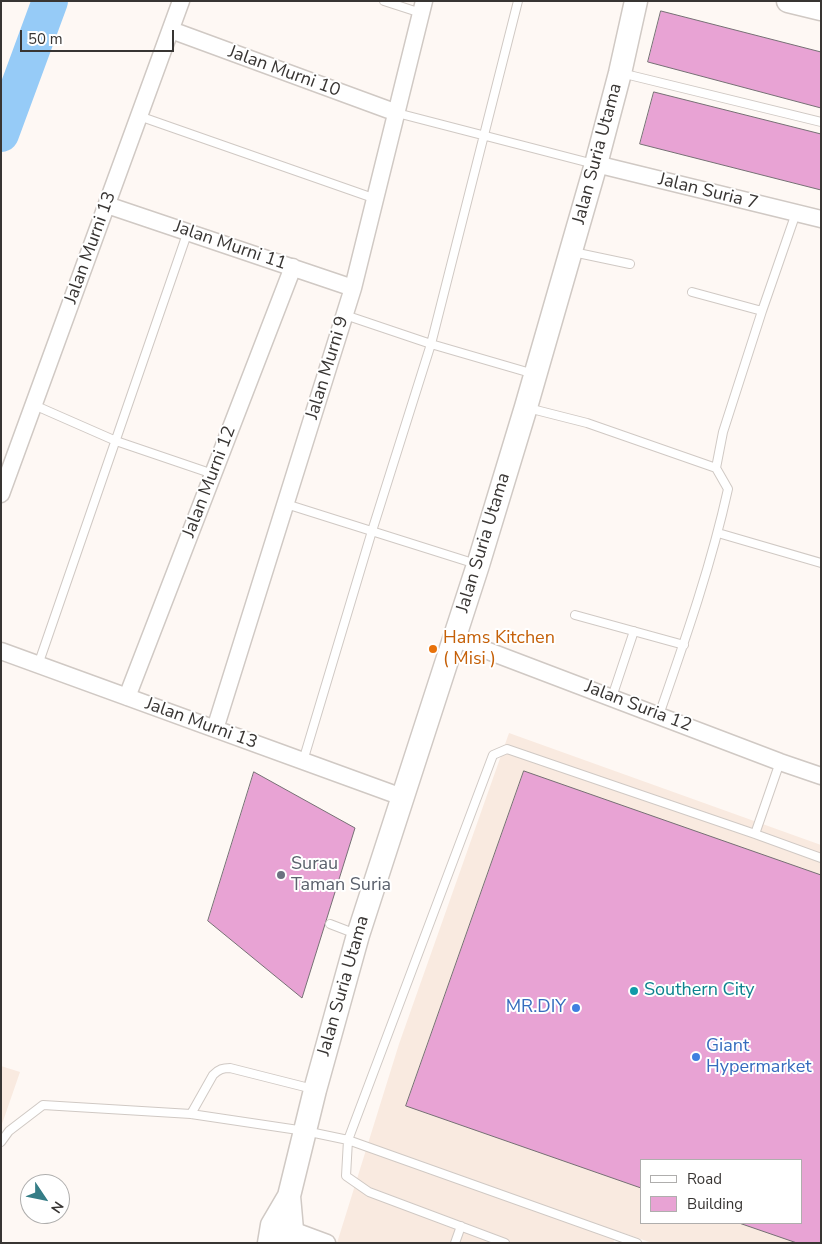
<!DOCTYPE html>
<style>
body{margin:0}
#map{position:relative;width:822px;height:1244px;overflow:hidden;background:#fef8f4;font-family:"Nunito Sans",sans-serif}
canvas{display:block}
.frame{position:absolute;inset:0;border:2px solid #383533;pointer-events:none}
.legend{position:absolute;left:640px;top:1159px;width:162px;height:65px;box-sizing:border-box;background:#fff;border:1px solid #afaead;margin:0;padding:6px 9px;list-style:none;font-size:15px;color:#383533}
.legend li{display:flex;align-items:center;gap:10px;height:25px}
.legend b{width:25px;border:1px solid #afaead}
.north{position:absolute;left:20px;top:1174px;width:50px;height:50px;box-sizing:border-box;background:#fff;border:1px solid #afaead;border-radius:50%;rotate:124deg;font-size:14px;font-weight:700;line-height:20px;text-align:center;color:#383533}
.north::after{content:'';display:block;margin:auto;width:18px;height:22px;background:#357d86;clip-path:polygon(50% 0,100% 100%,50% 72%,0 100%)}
.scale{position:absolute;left:20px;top:30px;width:154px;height:22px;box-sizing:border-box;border:2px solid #383533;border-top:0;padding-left:6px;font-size:15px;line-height:18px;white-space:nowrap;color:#383533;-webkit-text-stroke:4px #fff;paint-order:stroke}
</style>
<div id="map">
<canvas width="822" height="1244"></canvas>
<div class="frame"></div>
<ul class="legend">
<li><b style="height:6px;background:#fff"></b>Road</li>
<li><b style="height:14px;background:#e8a3d4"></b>Building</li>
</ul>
<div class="north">N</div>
<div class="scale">50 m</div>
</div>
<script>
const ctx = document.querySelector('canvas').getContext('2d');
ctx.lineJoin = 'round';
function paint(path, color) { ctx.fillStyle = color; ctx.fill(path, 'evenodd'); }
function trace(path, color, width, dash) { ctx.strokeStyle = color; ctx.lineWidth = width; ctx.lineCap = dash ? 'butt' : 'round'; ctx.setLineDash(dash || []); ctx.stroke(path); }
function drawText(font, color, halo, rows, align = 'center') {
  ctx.font = font + ' "Nunito Sans",sans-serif'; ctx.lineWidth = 4; ctx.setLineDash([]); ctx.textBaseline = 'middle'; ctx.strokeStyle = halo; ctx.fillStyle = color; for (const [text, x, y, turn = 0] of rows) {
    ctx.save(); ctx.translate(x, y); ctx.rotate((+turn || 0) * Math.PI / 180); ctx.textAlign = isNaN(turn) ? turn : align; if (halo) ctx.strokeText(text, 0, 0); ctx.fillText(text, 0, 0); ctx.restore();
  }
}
const built = new Path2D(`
 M509 733 821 845V1243H652L618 1231 613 1243H337L399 1044ZM641 1160H801V1223H641Z
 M1 1066 20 1072 1 1127Z`);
const river = new Path2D(`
 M1 134 50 1`);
const building = new Path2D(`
 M661 11 821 52V108L648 62Z
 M654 92 821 134V190L640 144Z
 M524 771 821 875V1243H797L739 1223H801V1160H641V1188L406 1106Z
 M254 772 355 828 302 998 208 921Z`);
const lane = new Path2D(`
 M384 1 421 13
 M621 73 821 122
 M397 113 594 164
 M139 116 376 199
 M573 252 630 264
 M692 292 762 311
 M345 315 431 344 534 374
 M34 405 116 441 213 474
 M528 408 587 423 716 468
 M286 504 476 564
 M718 533 821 563
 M575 615 684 645
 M38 665 188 231
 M612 697 634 631
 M659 715C685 640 711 566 728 489L716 468 723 432 762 311 796 213
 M303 761 372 531 431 344 518 1
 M755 834 780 762
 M330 924 356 934
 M191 1114 213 1075C219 1069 223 1068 230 1068L313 1089
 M1 1142 9 1131 43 1105 191 1114 305 1131 348 1140 637 1243
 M455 1243 461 1226
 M505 1243 369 1192 346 1176 348 1140 493 755 507 749 755 834 821 858`);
const street = new Path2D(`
 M171 30 397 113
 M596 164 821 219
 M107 205 353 288
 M1 494 181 1
 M454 638 780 762 821 776
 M1 651 402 797
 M127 697 293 267
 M215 729 353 288 424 1
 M282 1227 292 1230 327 1243`);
const secondary = new Path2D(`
 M788 1 821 9
 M289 1196 292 1230 290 1243
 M269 1243 272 1225 289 1196 315 1090 358 935 478 565 526 407 596 164 620 73 636 1`);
const markers = [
 [433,649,5,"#e8710a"],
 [281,875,5,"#6b7280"],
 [634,991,5,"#0f9aa8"],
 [576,1008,5,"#3f7fe0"],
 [696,1057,5,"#3f7fe0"]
];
const streetNames = [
 ["Jalan Murni 10",284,72,20],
 ["Jalan Suria Utama",598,154,-75],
 ["Jalan Suria 7",708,192,14],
 ["Jalan Murni 11",230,246,19],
 ["Jalan Murni 13",91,248,-70],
 ["Jalan Murni 9",328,368,-73],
 ["Jalan Murni 12",210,482,-69],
 ["Jalan Suria Utama",484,543,-73],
 ["Jalan Suria 12",638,707,21],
 ["Jalan Murni 13",201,724,20],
 ["Jalan Suria Utama",344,986,-74]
];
const foodNames = [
 ["Hams Kitchen",443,639],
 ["( Misi )",443,660]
];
const worshipNames = [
 ["Surau",291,865],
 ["Taman Suria",291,886]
];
const cultureNames = [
 ["Southern City",644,991]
];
const shopNames = [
 ["MR.DIY",566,1008],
 ["Giant",706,1047,"left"],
 ["Hypermarket",706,1068,"left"]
];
paint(built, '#f9eae0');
trace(river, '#96cbf7', 36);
paint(building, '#e8a3d4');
trace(building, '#767074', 1);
trace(lane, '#d0c9c4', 10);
trace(street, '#d0c9c4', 19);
trace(secondary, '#d0c9c4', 25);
trace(lane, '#fff', 8);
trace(street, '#fff', 16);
trace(secondary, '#fff', 22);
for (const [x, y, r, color] of markers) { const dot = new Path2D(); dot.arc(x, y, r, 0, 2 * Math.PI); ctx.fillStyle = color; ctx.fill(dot); trace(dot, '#fff', 2); }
drawText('18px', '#383533', '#fff', streetNames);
drawText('18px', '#c56008', '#fff', foodNames, 'left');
drawText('18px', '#5b616d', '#fff', worshipNames, 'left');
drawText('18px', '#0d838f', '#fff', cultureNames, 'left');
drawText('18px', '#366cbe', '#fff', shopNames, 'right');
</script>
